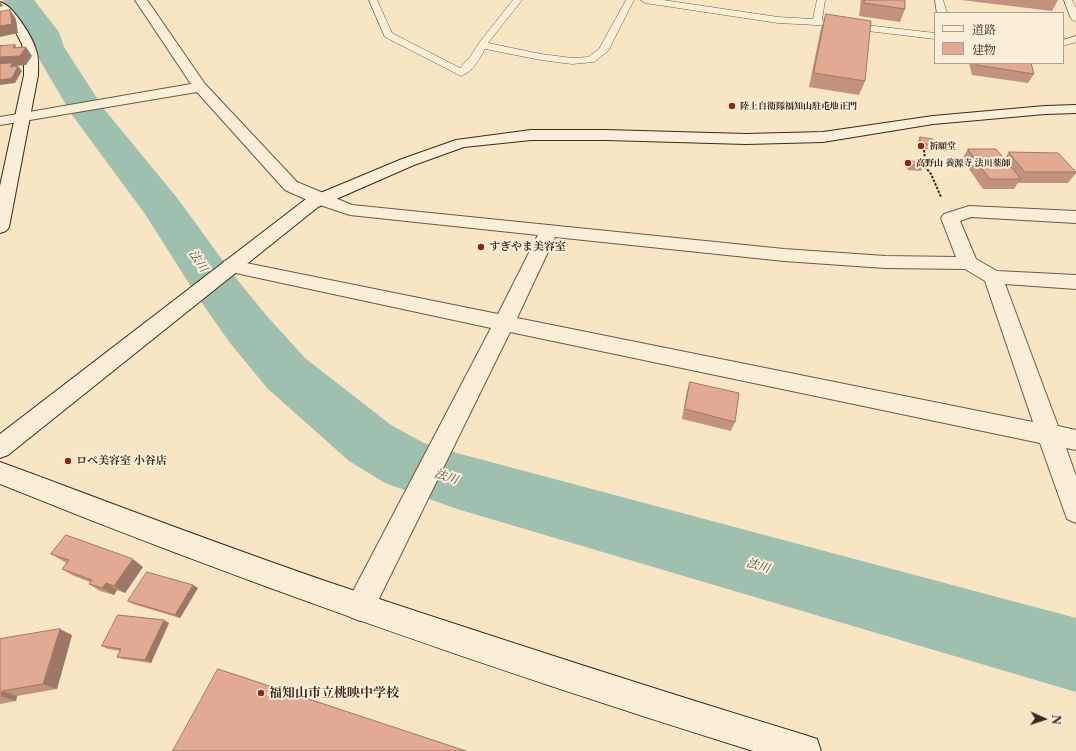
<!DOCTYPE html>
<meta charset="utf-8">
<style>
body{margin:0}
#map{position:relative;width:1076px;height:751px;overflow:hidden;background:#f8e5c4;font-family:"Libre Caslon Text","Noto Serif JP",serif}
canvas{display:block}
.legend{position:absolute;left:934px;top:12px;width:130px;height:52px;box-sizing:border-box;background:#faeed9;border:1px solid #ada08e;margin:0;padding:5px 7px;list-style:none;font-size:12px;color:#3a2a1d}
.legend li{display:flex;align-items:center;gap:8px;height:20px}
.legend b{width:20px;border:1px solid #ada08e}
.north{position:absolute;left:1024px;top:699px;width:40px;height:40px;-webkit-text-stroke:3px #faeed9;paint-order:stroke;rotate:93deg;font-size:11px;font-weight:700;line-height:16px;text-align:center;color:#3a2a1d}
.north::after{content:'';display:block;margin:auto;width:14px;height:18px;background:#3a2a1d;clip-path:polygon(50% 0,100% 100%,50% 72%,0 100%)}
</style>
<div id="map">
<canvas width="1076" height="751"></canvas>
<ul class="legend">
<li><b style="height:5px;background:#faeed9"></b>道路</li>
<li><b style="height:11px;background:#e2aa93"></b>建物</li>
</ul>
<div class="north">N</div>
</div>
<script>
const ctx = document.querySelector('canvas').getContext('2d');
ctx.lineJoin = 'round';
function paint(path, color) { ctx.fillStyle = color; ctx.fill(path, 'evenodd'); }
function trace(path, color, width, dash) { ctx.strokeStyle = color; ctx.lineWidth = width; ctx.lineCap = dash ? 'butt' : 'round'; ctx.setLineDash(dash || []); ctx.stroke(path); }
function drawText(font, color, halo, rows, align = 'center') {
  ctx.font = font + ' "Libre Caslon Text","Noto Serif JP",serif'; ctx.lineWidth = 4; ctx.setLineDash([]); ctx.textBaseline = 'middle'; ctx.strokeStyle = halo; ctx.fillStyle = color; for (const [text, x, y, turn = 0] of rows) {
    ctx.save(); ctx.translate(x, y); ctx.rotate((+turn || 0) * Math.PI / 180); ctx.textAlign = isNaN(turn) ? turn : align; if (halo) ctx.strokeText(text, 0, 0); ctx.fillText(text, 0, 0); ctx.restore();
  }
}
const river = new Path2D(`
 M3 0H34L59 32 64 47 104 109 178 199 231 272 266 315 305 358 391 425 424 443 457 453 1076 618V692L457 509 385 483 349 461 267 388 230 343 197 296 145 214 72 115 32 47 29 33Z`);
const path = new Path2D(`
 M924 150 926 168 931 174 941 197`);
const lane = new Path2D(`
 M369 0H377L392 33 460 68 470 57 479 43 513 0H522L488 43 541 54 572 58 588 57 599 49 626 0H634L608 51 594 62 572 64 541 60 485 49C480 58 472 73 461 76L385 37Z
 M641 0H663L778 17 813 19 817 0H825L822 20 935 33V39L817 25 778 23 645 3Z
 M935 0H943L947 13H937Z
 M1064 0H1072L1076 8V22L1071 19Z
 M1076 36V42L1063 46V40Z`);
const street = new Path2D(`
 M135 0H147L205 84 297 182 352 205 784 249 885 256 956 257 941 218 944 214 969 206 1076 211V223L971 217 960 221 976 259 997 271 1076 275V289L1005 284 1058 426 1076 430V450L1066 448 1076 476V523L1067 519 1040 443 510 332 370 617 360 621 350 617 346 607 350 597 491 328 231 272 224 271 222 266 224 261 231 260 498 314 538 235 350 215 314 203 285 190 197 92 0 125V117L191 84ZM555 237 784 261 885 268 965 269 985 281 1033 422 517 318Z`);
const secondary = new Path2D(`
 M0 2C13 5 33 38 36 50 39 58 38 67 38 75L9 227 6 231 0 233V186L24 75V56L22 44 13 27 0 12Z
 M1076 105V113L1045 114 933 124 823 142 746 144 606 140H531L464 147 414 165 318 207 8 455 0 458V434L306 199 402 159 456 140 531 130H606L746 134 823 132 933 116 1045 106Z
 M0 462C120 506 240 553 361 593 509 642 657 690 805 735L817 739 821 751H753C499 672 247 584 0 484Z`);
const wall = new Path2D(`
 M861 0H905V9L900 22 859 16Z
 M961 0H1058L1052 11Z
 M826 14 865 81 859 95 809 87 821 28Z
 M969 63H1031L1034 74 1028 83 972 75Z
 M920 137 934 145 931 150 918 148V142Z
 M968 149 1004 159 1009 152 1076 172V173L1068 183H1018L1014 189H983L962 159Z
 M909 161 924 165 921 171 908 170 906 167Z
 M690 382 735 422 731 431 682 419 687 391Z
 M51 554 143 567 125 593 117 590 114 595 100 591 89 584 90 582 74 576 62 569 67 563 63 561Z
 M198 588 180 618 133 604 128 601Z
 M169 623 151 663 123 659 117 657 120 651 108 649 102 646Z
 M72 635 57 689 17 696 16 701 0 704V639Z`);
const shadedWall = new Path2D(`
 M0 1 3 6 0 7Z
 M10 10 16 19 18 33 0 37V26Z
 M15 45 21 54 26 47 32 56 26 65 15 66 16 68H0V57L13 48Z
 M18 66 22 71 15 83 0 85V80Z
 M133 559 143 567 125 593 114 586Z
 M106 583 117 590 114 595 102 588Z
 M193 585 198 588 180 618 175 615Z
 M164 620 169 623 151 663 145 660Z
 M60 629 72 635 57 689 43 684Z
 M2 691 17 696 16 701 1 696Z`);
const building = new Path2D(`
 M865 0H905V9L864 3Z
 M10 10 12 24 0 26V12Z
 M826 14 871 21 865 81 814 73Z
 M15 45 13 48 26 47 20 56 0 57V46Z
 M13 63 10 67 18 66 12 78 0 80V64Z
 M977 63H1031L1034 74 977 65Z
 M920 137 933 139 934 145 921 143Z
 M968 149H996L1021 179H990Z
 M1009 152 1058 153 1076 172H1025Z
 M909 161 922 162 924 165H911Z
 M690 382 739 393 735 422 685 409Z
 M66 535 133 559 114 586 106 583 102 588 89 584 92 580 62 569 69 560 51 554Z
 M147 572 193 585 175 615 128 601Z
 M118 615 164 620 145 660 117 657 121 649 102 646Z
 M60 629 43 684 2 691 1 696 0 697V639Z
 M218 669 466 751H173Z`);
const markers = [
 [732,106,4,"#8f2418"],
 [921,146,4,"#8f2418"],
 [908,163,4,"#8f2418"],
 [481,247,4,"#8f2418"],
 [68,461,4,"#8f2418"],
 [261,693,4,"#8f2418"]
];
const farPoinames = [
 ["陸上自衛隊福知山駐屯地正門",740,106],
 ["祈願堂",929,146],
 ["高野山 養源寺 法川薬師",916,163]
];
const poiNames = [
 ["すぎやま美容室",489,247],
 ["ロペ美容室 小谷店",76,461]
];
const waterNames = [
 ["法川",198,261,56],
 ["法川",446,477,18],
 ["法川",758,566,16]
];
const nearPoinames = [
 ["福知山市立桃映中学校",269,693]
];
paint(river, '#9fc0ae');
trace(lane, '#6a5947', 1);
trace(street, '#6a5947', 2);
trace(secondary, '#3a2a1d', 2);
trace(path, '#3a2a1d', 2, [2.5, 1.5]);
paint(lane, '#faeed9');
paint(street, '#faeed9');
paint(secondary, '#faeed9');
paint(wall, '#c2927e');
paint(shadedWall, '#9e7767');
paint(building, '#e2aa93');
trace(building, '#9e7767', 1);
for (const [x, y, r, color] of markers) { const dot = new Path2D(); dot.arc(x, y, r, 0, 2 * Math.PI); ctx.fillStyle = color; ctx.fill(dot); trace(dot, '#faeed9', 1.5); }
drawText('bold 9px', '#3a2a1d', '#faeed9', farPoinames, 'left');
drawText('bold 11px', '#3a2a1d', '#faeed9', poiNames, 'left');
drawText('italic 12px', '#535041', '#faeed9', waterNames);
drawText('bold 13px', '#3a2a1d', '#faeed9', nearPoinames, 'left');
</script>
